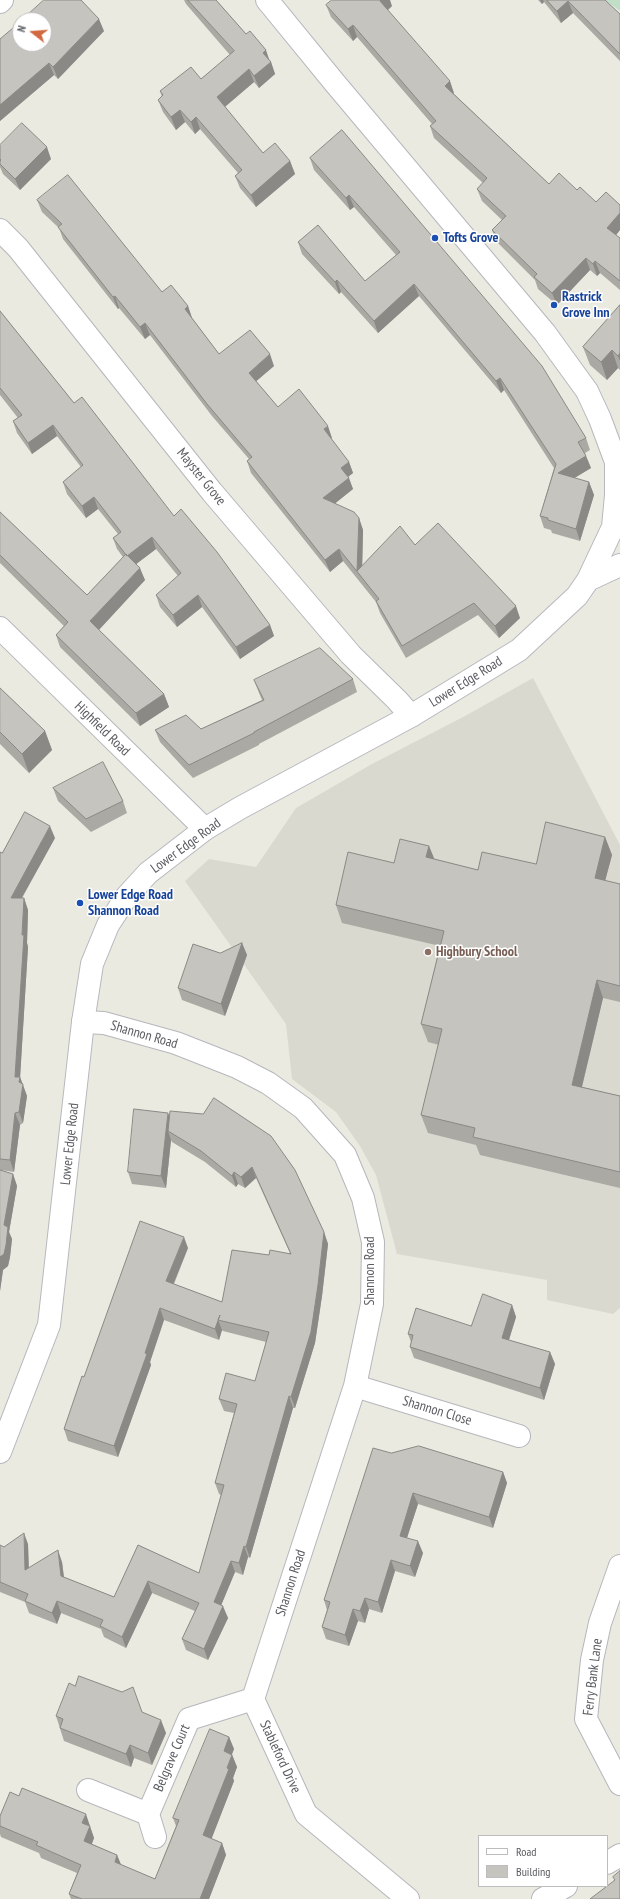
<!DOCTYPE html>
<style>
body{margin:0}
#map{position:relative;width:620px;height:1899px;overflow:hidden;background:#eaeae1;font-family:"PT Sans Narrow",sans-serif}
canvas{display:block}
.legend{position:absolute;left:478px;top:1835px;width:130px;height:52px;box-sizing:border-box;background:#fff;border:1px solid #bdbdbf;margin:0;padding:5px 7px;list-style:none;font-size:12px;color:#595b60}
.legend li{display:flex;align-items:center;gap:8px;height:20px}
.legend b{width:20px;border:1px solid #bdbdbf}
.north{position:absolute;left:12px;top:12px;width:40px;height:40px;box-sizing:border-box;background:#fff;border:1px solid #bdbdbf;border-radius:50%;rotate:287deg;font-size:11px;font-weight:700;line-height:16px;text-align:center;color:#595b60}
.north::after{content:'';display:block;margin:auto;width:14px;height:18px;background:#d2683f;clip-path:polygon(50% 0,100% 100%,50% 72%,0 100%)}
</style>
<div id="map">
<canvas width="620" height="1899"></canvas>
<ul class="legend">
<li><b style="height:5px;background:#fff"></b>Road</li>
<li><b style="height:11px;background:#c6c4be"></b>Building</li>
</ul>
<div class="north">N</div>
</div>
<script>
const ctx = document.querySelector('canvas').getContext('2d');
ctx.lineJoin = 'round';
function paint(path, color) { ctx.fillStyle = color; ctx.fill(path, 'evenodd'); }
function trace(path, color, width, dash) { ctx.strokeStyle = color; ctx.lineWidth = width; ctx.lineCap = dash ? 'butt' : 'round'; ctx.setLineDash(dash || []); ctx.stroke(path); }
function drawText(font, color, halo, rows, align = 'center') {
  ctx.font = font + ' "PT Sans Narrow",sans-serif'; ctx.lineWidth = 3; ctx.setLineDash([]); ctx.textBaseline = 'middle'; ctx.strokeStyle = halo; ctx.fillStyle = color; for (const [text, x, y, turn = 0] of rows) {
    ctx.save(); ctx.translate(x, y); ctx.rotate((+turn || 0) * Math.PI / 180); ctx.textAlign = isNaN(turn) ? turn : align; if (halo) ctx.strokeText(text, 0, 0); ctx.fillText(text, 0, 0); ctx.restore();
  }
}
const education = new Path2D(`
 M533 678 620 845V1308L613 1314 547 1300V1280L397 1254 376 1175 360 1146 336 1112 292 1079 286 1024 185 881 209 859 256 867 296 808 372 764 465 716Z`);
const green = new Path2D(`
 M605 0H620V11Z`);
const street = new Path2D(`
 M0 2 2 0
 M0 230 18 248 212 492 351 655 397 700 411 716
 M0 628 205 829
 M83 1022 104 1023 176 1043 237 1067 268 1083 303 1108 345 1155 363 1198 373 1242 372 1304 355 1386 253 1699
 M355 1386 519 1436
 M620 1566 600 1623 592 1660 586 1719 620 1784
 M253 1699 306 1814 408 1899
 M88 1790 148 1814 155 1837
 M148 1814 189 1719 253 1699
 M607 1863 620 1855
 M543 1899 566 1886`);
const secondary = new Path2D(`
 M588 580 620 565
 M0 1452 49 1325 83 1022 92 964 108 925 127 896 148 873 205 829 240 808 411 716 519 650 577 596 588 580 613 527 616 495V462L600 419 587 391 545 333 334 82 267 0`);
const wall = new Path2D(`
 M184 0H216L271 62 275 74 259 88 254 82 225 107 263 153 290 161 295 174 256 207 240 188 235 176 238 173 200 129 195 134 185 122 176 130 163 112 158 100 162 97 160 91 201 79 230 55 186 4Z
 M538 0H605L620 14V61L573 13 561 23 544 2 542 4Z
 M326 5 392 6 387 10 454 94 549 184 577 190 596 202 620 205V230L616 235 620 238V290L600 273 597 276 590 270 557 305 538 289 535 280 497 242 492 230 502 220 482 201 477 189 483 183 434 138 430 126 432 124 357 37 353 41 331 17Z
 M104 31 58 79 54 75 0 121V39Z
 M342 130 586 438 590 450 585 453 586 456 591 468 574 478 589 482 594 495 580 541 552 533 551 530 544 528 540 516 554 468 504 390 501 393 419 296 378 333 341 292 339 294 302 254 298 242 365 281 396 255 354 207 350 210 314 170 310 158Z
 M0 145 51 159 20 190 3 174 0 167Z
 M37 200 162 292 188 306 192 318 219 354 274 366 256 381 278 407 332 438 331 439 349 462 353 473 348 477 353 489 335 503 359 518 363 530 362 566 415 545 520 618 499 638 478 615 406 658 380 613 376 602 343 561 330 572 251 473 247 461 249 459 212 416 150 335 145 339 119 308 118 309 63 239 59 228 42 212Z
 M620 305V370L618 368 607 380 590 365 583 347Z
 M0 311 74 403 270 625 274 636 240 659 202 607 177 627 160 607 156 595 178 576 156 549 136 564 145 580 99 630 164 694 169 707 140 726 60 647 56 635 64 626 0 563V512L87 595 123 557 117 549 113 538 118 534 98 509 86 518 67 494 63 482 81 467 57 436 32 454 17 433 13 421 18 418 0 395Z
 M353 679 357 692 259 744V745L193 778 160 742 155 730 201 729 262 700 259 693 254 680Z
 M0 688 45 731 52 750 29 773 0 744Z
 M53 788 123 801 127 813 91 832 58 801Z
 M605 837 612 855 605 881 620 884V1002L603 998 582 1087 620 1096V1188L480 1155 476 1145 428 1133 421 1115 439 1045 428 1042 421 1024 440 946 342 923 336 905 394 863 429 846 434 859 478 870 536 864Z
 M55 838 22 898H24L28 910 27 943 28 947 20 1077 27 1096 23 1123 20 1125 14 1172 1 1170 13 1174 17 1186 9 1232 12 1239 10 1257 8 1266 3 1270 0 1291V852L2 853Z
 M242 943 247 955 225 1016 182 1000 178 988Z
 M203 1114 324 1232 328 1244 322 1296 315 1343 295 1408H293L250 1558 248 1557 243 1575 235 1572 221 1605 228 1618 208 1660 186 1650 182 1639 195 1611 152 1593 126 1648 104 1637 101 1629 61 1613 57 1624 29 1613 25 1602 0 1592V1545L4 1547 28 1544 29 1568 62 1562 64 1577 114 1597 138 1545 199 1573 221 1495 219 1494 215 1483 234 1413 224 1411 219 1399 255 1381 266 1342 223 1331 222 1330 219 1340 164 1320 150 1362 151 1365 118 1457 68 1441 64 1429 84 1377 188 1248 174 1284 222 1302 269 1255 290 1253 256 1178 245 1188 238 1184 236 1187 205 1162 172 1142 171 1140 166 1188 132 1184 128 1172 170 1116Z
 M512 1305 516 1317 509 1340 550 1352 555 1364 544 1400 414 1358 410 1347 411 1342 408 1334 471 1326Z
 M391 1453 503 1472 507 1483 493 1528 418 1504 407 1538 423 1553 415 1577 395 1571 382 1613 369 1609 365 1623 358 1621 349 1646 326 1639 322 1627 327 1610 324 1600Z
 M142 1712 166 1733 152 1765 134 1758 131 1767 64 1741 56 1716Z
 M229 1737 234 1749 232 1754 237 1767 233 1778 234 1781 211 1839 222 1843 226 1855 209 1899H71L69 1894 77 1873 41 1858 39 1853 1 1837 0 1834V1816L90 1826V1827L94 1838 92 1844 117 1855 121 1865 155 1879 176 1826 173 1818Z`);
const shadedWall = new Path2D(`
 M381 0H390L392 6 384 14 380 1Z
 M540 0H543L544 2 542 4Z
 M568 1 573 13 561 23 557 11Z
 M99 19 104 31 58 79 53 67Z
 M353 25 357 37 353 41 348 29Z
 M266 50 270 62H271L275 74 259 88 254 76 263 53Z
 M49 63 54 75 0 121V105Z
 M249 69 254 82 221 110 217 97Z
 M450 81 454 93 449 98 445 86Z
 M180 110 185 122 176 130 171 117Z
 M196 117 200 129 195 134 191 122Z
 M47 147 51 159 20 190 15 179Z
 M290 161 295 174 256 207 251 195Z
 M349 195 354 207 350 210 346 198Z
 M620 213V230L612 240 607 228Z
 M586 258 590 270 557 305 552 293Z
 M595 261 600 273 597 276 593 264Z
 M337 280 341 292 339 294 335 282Z
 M414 284 419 296 378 333 374 321Z
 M115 296 119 308 118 309 113 297Z
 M188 306 192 318 185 309Z
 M145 323 150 335 145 339 140 327Z
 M612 350 618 368 607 380 601 362Z
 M620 353V361L618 356Z
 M270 354 274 366 253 384 249 373Z
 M500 378 504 390 501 393 496 381Z
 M53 425 57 436 32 454 28 443Z
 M328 426 332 438 328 441 324 429Z
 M586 456 591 468 563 485 558 473Z
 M349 462 353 473 345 479 341 468Z
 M349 478 353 489 327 510 323 498Z
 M589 482 594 495 580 541 576 529Z
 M94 497 98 509 86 518 82 506Z
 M359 518 363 530 362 578 357 571Z
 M152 537 156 549 131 568 127 556Z
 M339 549 343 561 330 572 325 560Z
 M140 568 145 580 95 634 90 621Z
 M198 595 202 607 177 627 173 615Z
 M516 606 520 618 499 638 495 626Z
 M270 625 274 636 240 659 236 647Z
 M164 694 169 707 140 726 136 713Z
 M45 731 52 750 29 773 22 754Z
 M50 826 55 838 15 910 11 898Z
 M605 837 612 855 601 896 595 878Z
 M429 846 436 863 426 857Z
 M24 898 28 910 27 943 28 947 20 1079V1077L27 1096 23 1123 19 1112 15 1077Z
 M242 943 247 955 225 1016 221 1004Z
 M597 980 603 998 578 1103 572 1085Z
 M15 1113 20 1125 14 1172 10 1160Z
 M168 1113 173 1125 168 1131 171 1140 166 1188 161 1176Z
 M252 1167 256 1178 245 1188 241 1177Z
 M234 1172 238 1184 236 1187 232 1176Z
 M13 1174 17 1186 9 1232 12 1239 10 1257 8 1266 3 1270 0 1291V1257L4 1225Z
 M324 1232 328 1244 322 1296 315 1343 295 1408 291 1397Z
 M184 1237 188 1248 170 1292 166 1281Z
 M512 1305 516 1317 506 1349 502 1338Z
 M160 1308 164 1320 150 1362 151 1365 118 1457 114 1446Z
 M220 1315 218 1320 222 1330 219 1340 215 1329Z
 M550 1352 555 1364 544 1400 540 1388Z
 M289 1396 293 1408 250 1558 246 1547Z
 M503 1472 507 1483 493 1528 489 1517Z
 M413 1493 418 1504 404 1547 400 1536Z
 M24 1533 28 1544 29 1581 25 1570Z
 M418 1541 423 1553 415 1577 410 1566Z
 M244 1546 248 1557 243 1575 239 1563Z
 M58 1550 62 1562 65 1587 61 1576Z
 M391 1560 395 1571 382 1613 378 1602Z
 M231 1561 235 1572 218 1613 214 1602Z
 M148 1581 152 1593 126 1648 122 1637Z
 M365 1598 369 1609 365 1623 360 1611Z
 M57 1601 61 1613 57 1624 52 1613Z
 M223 1606 228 1618 208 1660 204 1649Z
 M353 1609 358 1621 349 1646 345 1635Z
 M161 1720 166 1733 152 1765 148 1753Z
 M229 1737 234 1749 228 1764 224 1751Z
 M130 1745 134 1758 131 1767 126 1754Z
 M232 1755 237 1767 233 1778 234 1781 208 1848 203 1835Z
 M86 1814 94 1838 88 1853 84 1841 82 1823Z
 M222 1843 226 1855 209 1899H200Z
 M117 1855 122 1867 115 1862Z`);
const building = new Path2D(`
 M44 0H81L99 19 53 67 49 63 0 105V39L20 22V44H44V20H22Z
 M188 0H216L246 34 250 31 266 50 263 53 271 62 254 76 249 69 217 97 263 153 275 143 290 161 251 195 235 176 242 170 196 117 191 122 180 110 171 117 158 100 163 95 160 91 191 67 201 79 234 51Z
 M332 0H381L380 1 450 81 445 86 549 184 559 173 577 190 580 187 596 202 606 192 620 205V213L607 228 620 238V281L595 261 593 264 586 258 552 293 534 277 537 274 492 230 506 216 477 189 487 178 430 126 436 121 353 25 348 29 326 5Z
 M547 0H605L620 14V54L568 1 557 11Z
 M22 123 47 147 15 179 0 164V161L1 160 0 159V145Z
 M342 130 542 366 586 438 578 442 586 456 558 473 589 482 576 529 548 520V518L540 516 556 464 500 378 496 381 414 284 374 321 337 280 335 282 298 242 318 225 365 281 400 252 349 195 346 198 310 158Z
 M68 175 162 292 171 285 188 306 185 309 219 354 250 330 270 354 249 373 278 407 299 389 328 426 324 429 349 462 341 468 349 478 323 498 354 512 359 518 357 571 400 526 415 545 438 523 516 606 495 626 474 603 402 646 376 601 379 599 339 549 325 560 247 461 252 457 207 404 145 323 140 327 115 296 113 297 58 227 62 224 37 200Z
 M620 305V353L618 356 612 350 601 362 583 347Z
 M0 311 74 403 82 397 174 516 181 509 217 552 270 625 236 647 198 595 173 615 156 595 181 573 152 537 127 556 113 538 121 532 94 497 82 506 63 482 83 465 53 425 28 443 13 421 22 415 0 388Z
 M0 512 87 595 126 554 140 568 90 621 164 694 136 713 56 635 68 622 0 555Z
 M320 648 353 679 254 732V733L189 765 155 730 186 715 201 729 264 700 254 680Z
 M0 688 45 731 22 754 0 732Z
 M103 762 123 801 86 819 53 788Z
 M25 812 50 826 11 898H24L22 935H24L15 1077H20L19 1082 23 1084 19 1112 15 1113 10 1160 0 1159V852L2 853Z
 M546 822 605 837 595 878 620 884V986L597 980 572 1085 620 1096V1172L473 1137 475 1128 421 1115 442 1029 421 1024 444 931 336 905 348 852 394 863 400 839 429 846 426 857 478 870 482 852 536 864Z
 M242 943 221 1004 178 988 193 944 220 953Z
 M214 1098 271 1136 295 1170 324 1232 318 1285 311 1332 291 1397 289 1396 246 1547 244 1546 239 1563 231 1561 214 1602 223 1606 204 1649 182 1639 199 1603 148 1581 122 1637 100 1626 103 1620 57 1601 52 1613 25 1601 28 1594 0 1582V1545L4 1547 24 1533 25 1570 58 1550 61 1576 114 1597 138 1545 199 1573 224 1485 215 1483 237 1404 219 1399 226 1373 255 1381 269 1332 218 1320 220 1315 215 1329 160 1308 145 1353 147 1354 114 1446 64 1429 82 1376 84 1377 140 1221 184 1237 166 1281 222 1302 232 1250 269 1255 270 1250 291 1254 252 1167 241 1177 234 1172 232 1176 201 1151 168 1131 170 1111 203 1114Z
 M134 1109 168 1113 161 1176 128 1172Z
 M0 1170 13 1174 4 1225 8 1227 6 1245 4 1254 0 1257Z
 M483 1294 512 1305 502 1338 550 1352 540 1388 410 1347 413 1335 408 1334 416 1308 471 1326Z
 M419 1446 503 1472 489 1517 413 1493 400 1536 418 1541 410 1566 391 1560 378 1602 365 1598 360 1611 353 1609 345 1635 322 1627 330 1602 324 1600 373 1448 391 1453Z
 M79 1676 122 1692 133 1687 142 1712 161 1720 148 1753 130 1745 126 1754 60 1728 63 1719 56 1716 69 1683 75 1686Z
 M210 1729 229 1737 224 1751 232 1755 227 1768 229 1769 203 1835 222 1843 200 1899H82L69 1894 81 1865 36 1845 38 1842 0 1826V1816L10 1792 19 1796 22 1788 86 1814 82 1823 90 1826 84 1841 117 1855 115 1862 155 1879 179 1820 173 1818Z
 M620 1871V1899H590L615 1880 613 1877Z`);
const markers = [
 [435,238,4,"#1a4fb4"],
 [554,305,4,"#1a4fb4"],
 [80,903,4,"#1a4fb4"],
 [428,952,4,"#8d6e63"]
];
const transitNames = [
 ["Tofts Grove",443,238],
 ["Rastrick",562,297],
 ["Grove Inn",562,313],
 ["Lower Edge Road",88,895],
 ["Shannon Road",88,911]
];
const streetNames = [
 ["Mayster Grove",201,477,51],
 ["Lower Edge Road",466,682,-32],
 ["Highfield Road",102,729,44],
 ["Lower Edge Road",186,846,-36],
 ["Shannon Road",144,1035,16],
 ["Lower Edge Road",70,1144,-84],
 ["Shannon Road",370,1271,-90],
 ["Shannon Close",437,1411,17],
 ["Shannon Road",291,1583,-72],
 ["Ferry Bank Lane",593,1677,-83],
 ["Stableford Drive",280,1757,65],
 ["Belgrave Court",172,1758,-67]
];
const educationNames = [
 ["Highbury School",436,952]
];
paint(education, '#dad9cf');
paint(green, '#c0dfc6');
trace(street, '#b6b7bc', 24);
trace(secondary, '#b6b8be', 24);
trace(street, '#fff', 22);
trace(secondary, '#fff', 22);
paint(wall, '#aaa9a3');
paint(shadedWall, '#8b8985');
paint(building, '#c6c4be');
trace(building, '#8b8985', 1);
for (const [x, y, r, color] of markers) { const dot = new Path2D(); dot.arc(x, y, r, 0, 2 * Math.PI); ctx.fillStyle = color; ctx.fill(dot); trace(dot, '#fff', 1.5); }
drawText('bold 14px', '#164399', '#fff', transitNames, 'left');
drawText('14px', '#595b60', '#fff', streetNames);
drawText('bold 14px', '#785e54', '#fff', educationNames, 'left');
</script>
